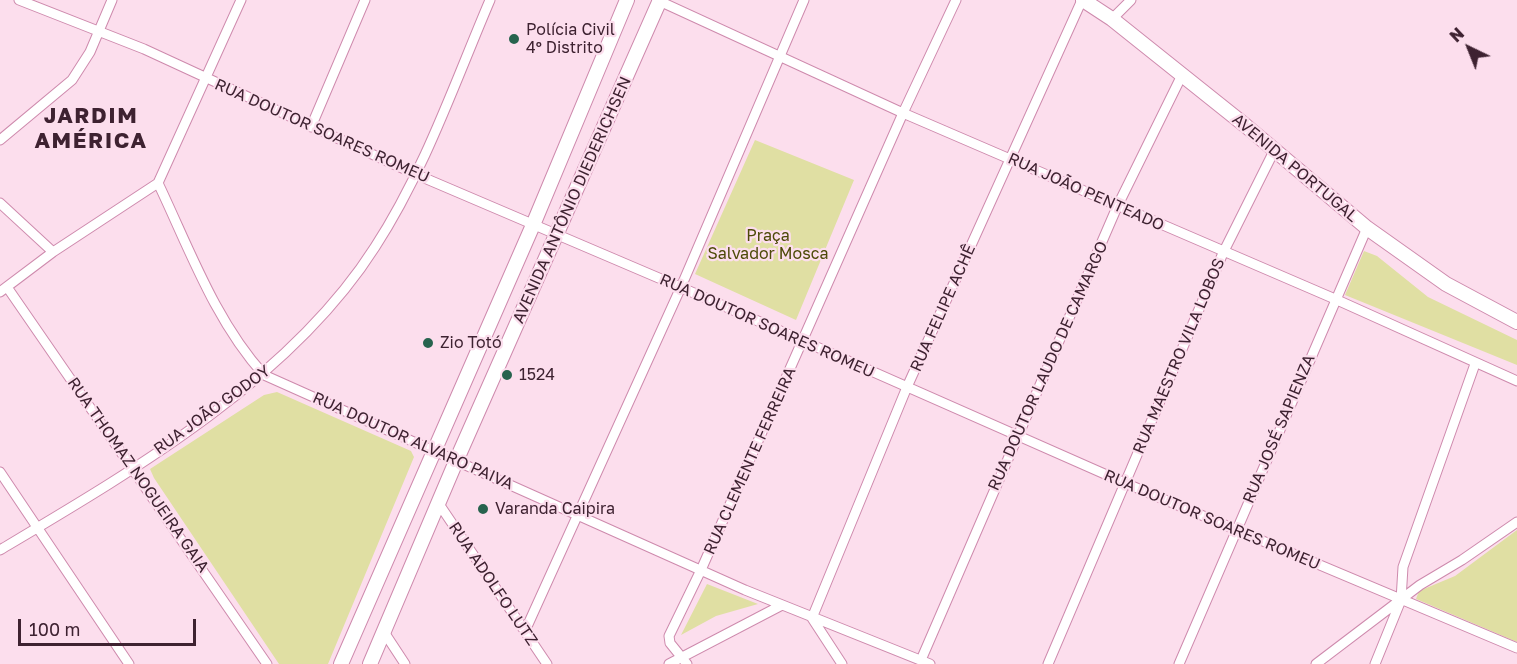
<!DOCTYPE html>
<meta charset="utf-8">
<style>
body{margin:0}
#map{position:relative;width:1517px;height:664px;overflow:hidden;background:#fcdeed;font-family:"Golos Text",sans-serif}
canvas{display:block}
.north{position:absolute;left:1439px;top:18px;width:60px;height:60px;-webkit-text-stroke:4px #fcdeed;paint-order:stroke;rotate:317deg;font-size:16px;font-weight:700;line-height:24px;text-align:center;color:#3e2231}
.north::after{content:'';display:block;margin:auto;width:21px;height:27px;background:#3e2231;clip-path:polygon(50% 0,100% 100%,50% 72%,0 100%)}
.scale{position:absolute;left:18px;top:619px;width:178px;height:27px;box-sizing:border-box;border:3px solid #3e2231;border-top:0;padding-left:8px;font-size:18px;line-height:21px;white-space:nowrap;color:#3e2231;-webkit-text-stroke:4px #fcdeed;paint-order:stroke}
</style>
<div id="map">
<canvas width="1517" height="664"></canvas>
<div class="north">N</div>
<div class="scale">100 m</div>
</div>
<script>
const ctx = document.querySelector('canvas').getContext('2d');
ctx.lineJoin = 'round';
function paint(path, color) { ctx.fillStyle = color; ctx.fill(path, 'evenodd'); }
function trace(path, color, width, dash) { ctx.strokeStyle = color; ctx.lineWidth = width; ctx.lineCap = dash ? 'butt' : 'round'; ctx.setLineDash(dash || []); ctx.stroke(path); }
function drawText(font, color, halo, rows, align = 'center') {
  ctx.font = font + ' "Golos Text",sans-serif'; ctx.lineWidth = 4.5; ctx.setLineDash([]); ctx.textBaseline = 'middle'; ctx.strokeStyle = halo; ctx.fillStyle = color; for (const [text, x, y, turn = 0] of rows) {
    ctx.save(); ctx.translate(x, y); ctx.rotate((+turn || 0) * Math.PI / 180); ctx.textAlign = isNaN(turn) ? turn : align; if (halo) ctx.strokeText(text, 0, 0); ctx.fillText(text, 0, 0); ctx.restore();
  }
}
const green = new Path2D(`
 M755 140 854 180 796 320 695 274Z
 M1364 251 1377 256 1428 297 1517 340V365L1345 295Z
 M277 392 411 451 414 457 328 664H279L154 478 150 469 264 395Z
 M1517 530V642L1416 599 1419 591 1455 576Z
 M707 584 758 604 716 616 681 635Z`);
const minor = new Path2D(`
 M19 0 144 49 415 174 708 299 1125 483 1517 648
 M657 0 903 113 1335 299 1517 381
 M1112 19 1131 0
 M311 127 365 0
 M0 140 72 80 90 52 112 0
 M158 183C189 248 215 321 264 375L745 590 930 664
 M0 203 53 252
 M7 287 267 664
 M0 292 53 252 158 183 241 0
 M0 472 129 664
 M439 504 547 664
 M0 550C133 471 291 379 375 247 424 172 455 82 490 0
 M812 618 907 387 1082 0
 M812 618 842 664
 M525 631 681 287 804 0
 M384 632 405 664
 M921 660 1117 207 1182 75
 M669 664 782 605
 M687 664 670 643 669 636 701 570 903 113 956 0
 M1048 664 1223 253 1274 151
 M1179 664 1367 228
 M1316 664 1420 585 1462 560 1517 522
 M1375 664 1401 600 1403 567 1475 364`);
const secondary = new Path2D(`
 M1083 0 1112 19 1246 126 1367 228 1446 284 1517 322
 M341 664 533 225 627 0
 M370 664 457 459 660 0`);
const markers = [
 [514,39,6,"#27634e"],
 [428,343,6,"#27634e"],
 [507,375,6,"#27634e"],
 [483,509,6,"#27634e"]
];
const poiNames = [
 ["Polícia Civil",526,30],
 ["4º Distrito",526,48],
 ["Zio Totó",440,343],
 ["1524",519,375],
 ["Varanda Caipira",495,509]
];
const streetNames = [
 ["RUA DOUTOR SOARES ROMEU",322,131,24],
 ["AVENIDA PORTUGAL",1295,168,40],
 ["RUA JOÃO PENTEADO",1086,192,24],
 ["AVENIDA ANTÔNIO DIEDERICHSEN",572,200,-66],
 ["RUA FELIPE ACHÊ",943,308,-66],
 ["RUA DOUTOR SOARES ROMEU",767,326,24],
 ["RUA MAESTRO VILA LOBOS",1179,356,-67],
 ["RUA DOUTOR LAUDO DE CAMARGO",1048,366,-66],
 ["RUA JOÃO GODOY",212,410,-36],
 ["RUA JOSÉ SAPIENZA",1279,429,-67],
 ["RUA DOUTOR ALVARO PAIVA",413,441,24],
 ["RUA CLEMENTE FERREIRA",750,461,-66],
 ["RUA THOMAZ NOGUEIRA GAIA",138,475,55],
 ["RUA DOUTOR SOARES ROMEU",1212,520,23],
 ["RUA ADOLFO LUTZ",493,584,56]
];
const parkNames = [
 ["Praça",768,236],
 ["Salvador Mosca",768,254]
];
const districtNames = [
 ["JARDIM",91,116],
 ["AMÉRICA",91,141]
];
paint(green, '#e0dfa3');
trace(minor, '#ce8aad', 11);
trace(secondary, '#ce8aad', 16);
trace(minor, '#fff', 9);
trace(secondary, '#fff', 14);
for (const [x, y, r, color] of markers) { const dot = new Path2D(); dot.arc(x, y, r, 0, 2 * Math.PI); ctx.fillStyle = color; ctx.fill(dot); trace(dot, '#fcdeed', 2); }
drawText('16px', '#3e2231', '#fcdeed', poiNames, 'left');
drawText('16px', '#3e2231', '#fcdeed', streetNames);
drawText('16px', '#4d4a08', '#fcdeed', parkNames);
ctx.letterSpacing = '1.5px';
drawText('bold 22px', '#3e2231', '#fcdeed', districtNames);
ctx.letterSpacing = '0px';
</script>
